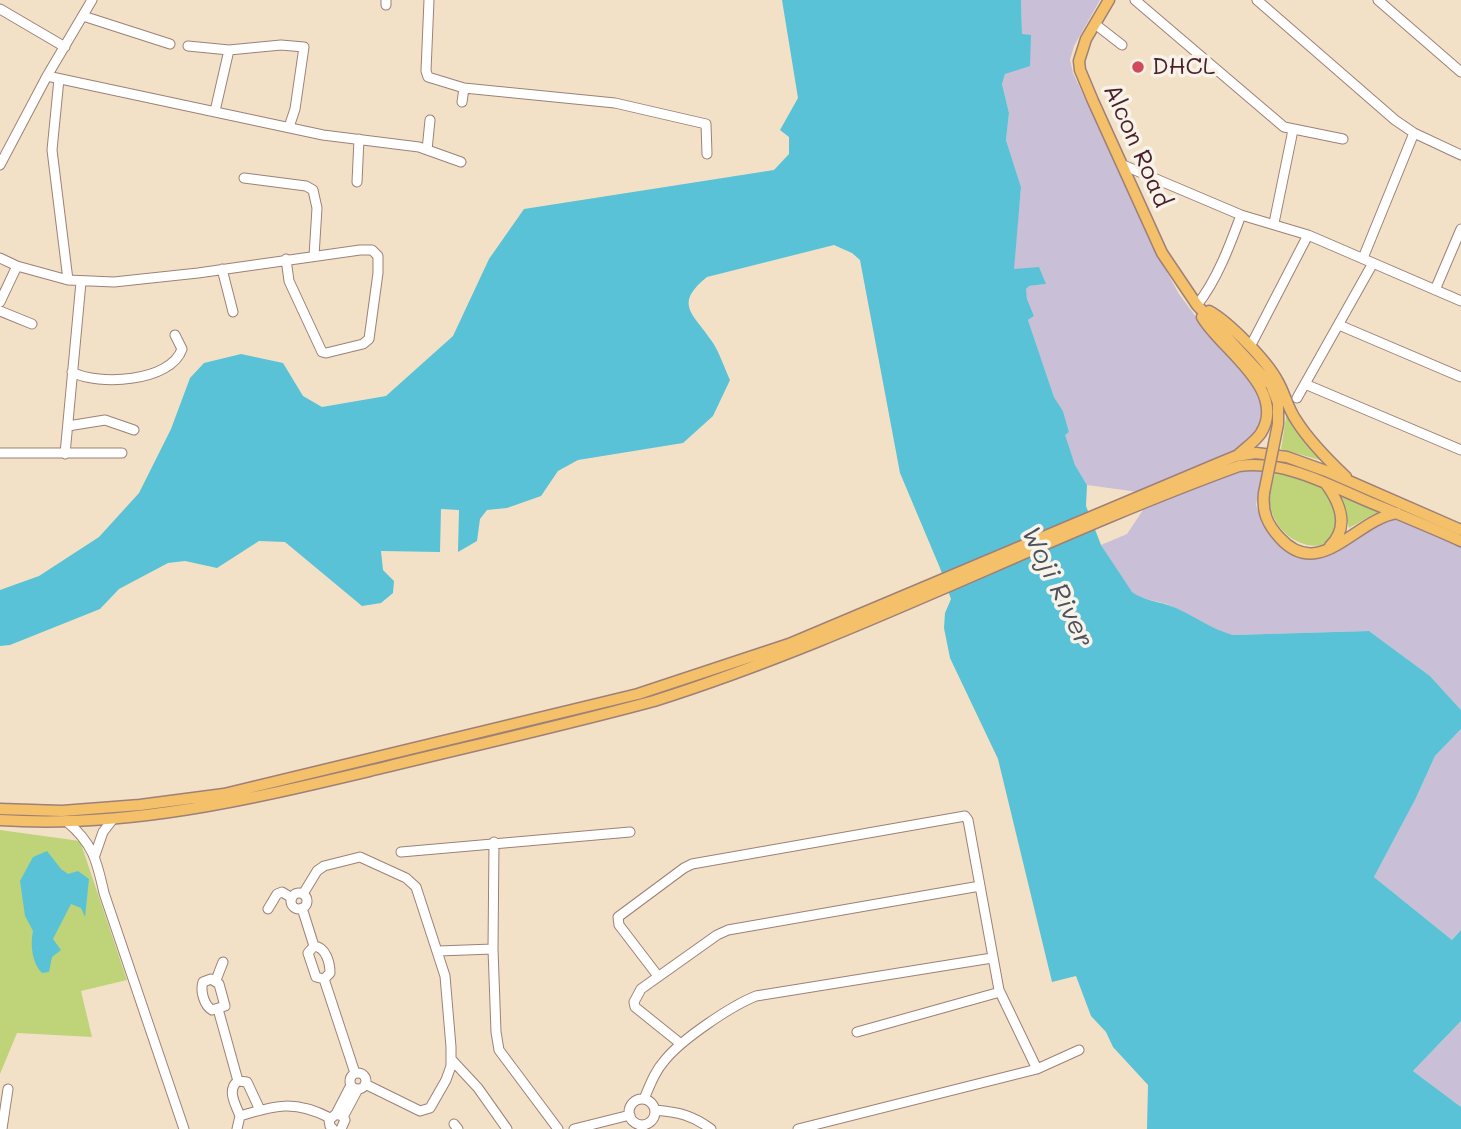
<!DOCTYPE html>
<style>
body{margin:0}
canvas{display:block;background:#f2e1c6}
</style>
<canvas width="1461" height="1129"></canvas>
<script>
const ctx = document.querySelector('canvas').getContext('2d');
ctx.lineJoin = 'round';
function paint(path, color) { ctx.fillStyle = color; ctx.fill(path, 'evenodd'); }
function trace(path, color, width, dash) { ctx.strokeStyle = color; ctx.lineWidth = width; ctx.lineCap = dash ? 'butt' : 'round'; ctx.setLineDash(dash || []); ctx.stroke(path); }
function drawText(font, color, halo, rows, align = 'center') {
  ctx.font = font + ' Mali,sans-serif'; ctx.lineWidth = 7; ctx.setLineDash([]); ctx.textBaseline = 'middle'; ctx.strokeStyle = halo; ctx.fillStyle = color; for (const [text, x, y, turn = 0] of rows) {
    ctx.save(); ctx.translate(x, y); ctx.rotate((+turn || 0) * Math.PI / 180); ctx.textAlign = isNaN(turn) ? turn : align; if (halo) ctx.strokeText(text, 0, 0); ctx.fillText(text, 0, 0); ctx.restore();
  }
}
const industrial = new Path2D(`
 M1021 0H1100L1074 46 1070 60 1073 73 1164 267 1179 294 1208 333 1252 385 1262 408 1258 430 1238 449 1138 492 1087 485 1075 465 1064 434 1069 432 1063 411 1054 397 1028 320 1034 316 1027 299 1025 289 1029 286 1046 284 1013 269 1021 187 1006 140 1009 113 1002 84 1005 74 1031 36 1022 35Z
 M1249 469 1262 471 1256 505 1262 524 1282 547 1295 556 1309 559 1322 558 1373 525 1394 518 1461 547V710L1430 676 1369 631 1233 635 1222 632 1167 604 1138 597 1131 592 1101 545 1127 534 1143 510 1233 471Z
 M1461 729V930L1452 940 1374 877 1415 800 1435 756Z
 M1461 1021V1107L1413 1071Z`);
const green = new Path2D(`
 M1287 411 1323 461 1281 449Z
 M1275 472 1295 476 1326 490C1329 497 1336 507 1337 515 1344 563 1277 551 1270 504 1269 494 1273 482 1275 472Z
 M1340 495 1377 510 1378 512 1349 528Z
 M0 830 80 841 127 980 81 991 92 1037 17 1033 0 1074Z`);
const water = new Path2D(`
 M782 0H1021L1022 34 1031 35 1030 66 1005 74 1002 84 1009 113 1006 140 1021 187 1014 269 1039 267 1046 284 1029 286 1026 289 1027 299 1034 316 1028 320 1054 397 1063 411 1069 432 1065 435 1075 465 1087 485 1086 506 1101 545 1132 592C1143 600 1155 601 1168 605 1191 613 1210 629 1233 635L1369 631 1430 676 1461 710V729L1435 756 1415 800 1374 877 1452 940 1461 930V1021L1413 1071 1461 1107V1129H1147L1148 1085 1113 1047 1106 1032 1091 1016 1076 976 1052 982 998 759 950 658 944 628 945 613 951 599 940 568 900 473 860 260 852 253 834 245 707 277C674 304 692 312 711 340 719 351 724 367 730 380L713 416 683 443 578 460 558 471 541 496 507 508 487 510 480 519 477 541 458 552 459 510 441 509 440 552 381 551 383 570 394 581 393 593 381 603 362 606 285 542 259 541 217 568 185 561 168 563 119 589 100 609 10 645 0 646V590L39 576 99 537 139 493 171 429 190 378 204 363 241 354 283 363 303 396 322 407 386 396 453 336 489 259 524 209 774 170 789 154V137L780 130 798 98Z
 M47 851 61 869 68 874 78 871 89 879 85 917 81 908 71 904 53 939 61 950 52 957 49 972 42 973C32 963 30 945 33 931L25 916 20 881 33 857Z`);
const minor = new Path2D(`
 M386 0V5
 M429 0 426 71 428 77 464 88 615 103 706 124 707 154
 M1135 0 1284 127 1343 139
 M1257 0 1395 120 1414 133 1461 155
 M1378 0 1461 72
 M0 9 65 47
 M83 16 170 44
 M1095 24 1122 45
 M188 46 229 50 281 45 304 47 295 109 289 127
 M47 76 323 135 419 147 461 162
 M59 79 52 150 68 280
 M462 102 464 88
 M215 111 229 50
 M427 150 430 120
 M0 165 47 76 92 0
 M1123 165 1241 215 1308 235 1461 301
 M244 178 306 186 313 190 317 208 314 256
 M357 182 359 139
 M1274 223 1293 130
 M0 258 17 266 68 280 114 282 198 273 360 250H372L378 256V273L369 339 363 344 326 353 322 352 289 281 286 259
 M1363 258 1414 133
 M222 269 233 312
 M1435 290 1461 229
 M0 302 17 266
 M1197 305C1217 280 1230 245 1241 215
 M0 311 32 324
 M1339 325 1461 377
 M1252 343 1308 235
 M72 372C98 386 171 382 182 349L175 335
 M1305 384 1461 450
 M1297 398 1373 263
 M68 426 105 420 134 430
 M0 453H122
 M65 454 81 282
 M66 821C93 843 97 861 104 893L184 1129
 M494 842 493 949 496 1032 499 1050 558 1129
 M401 852 630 832
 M95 855 103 832 113 819
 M291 901a8 8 0 1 1 16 0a8 8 0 1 1-16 0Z
 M303 894 317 871 324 866 360 857 406 878 416 887 445 976 451 1047V1066L446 1080 430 1108 420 1111 365 1084
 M302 908 314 946
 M268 909 277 894 282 892 292 898
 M314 946C326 947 330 963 330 973L324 979 316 977 308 953Z
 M438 951 493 949
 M658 976 619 925 618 917 684 868 692 864 965 816 968 820 999 990 1037 1069
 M211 979 219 984 225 1006 212 1010C204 1005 200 991 203 982Z
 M324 979 355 1073
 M216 980 223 962
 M218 1009 238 1081
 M857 1032 1000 992
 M681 1044 635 1007 634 1002 641 989 717 935 728 930 980 886
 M451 1059 478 1088 507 1129
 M350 1081a8 8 0 1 1 16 0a8 8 0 1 1-16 0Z
 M644 1099C650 1085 655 1071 665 1060 682 1039 731 1006 756 996L992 958
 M629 1112a13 13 0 1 1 26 0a13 13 0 1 1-26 0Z
 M655 1110C678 1112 692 1115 711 1129
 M336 1114 351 1085
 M240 1116C236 1105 226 1090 238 1081L247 1082 260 1110
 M343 1117 358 1089
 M454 1124 458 1129
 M2 1129 8 1089
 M237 1129 240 1116C276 1105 295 1100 330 1118
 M333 1129 330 1126 329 1120 336 1114 342 1116 345 1120 341 1129
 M574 1129 630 1115
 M798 1129 1037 1069 1079 1050`);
const major = new Path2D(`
 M1109 0 1086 39 1079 61 1080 70 1093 101 1162 253 1197 305 1271 385 1278 403V424
 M1209 311C1229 322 1266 360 1277 380 1285 393 1287 407 1296 420 1309 441 1328 460 1346 477
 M1202 317C1220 349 1288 389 1261 433 1255 442 1245 448 1237 456
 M1326 484C1340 503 1350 527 1330 546
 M1264 493C1262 512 1267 524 1280 538 1320 582 1356 519 1397 513
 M0 809 62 811 140 805 224 794 638 694 789 644 1219 463 1236 456 1256 453 1287 457 1326 471 1461 530
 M0 820C132 829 259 797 386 767 476 745 565 725 654 701 854 638 1041 538 1239 466 1284 460 1327 484 1367 501 1398 514 1430 527 1461 541`);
const majorBridge = new Path2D(`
 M1264 493 1278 424`);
const markers = [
 [1138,67,7,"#d1495b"]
];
const poiNames = [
 ["DHCL",1152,67]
];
const streetNames = [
 ["Alcon Road",1137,146,66]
];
const waterNames = [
 ["Woji River",1057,587,64]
];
paint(industrial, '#c9bfd7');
paint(green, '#bfd478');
paint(water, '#59c2d6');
trace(minor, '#9e8078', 11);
trace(major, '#9e8078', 13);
trace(minor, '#fff', 9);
trace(major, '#f4c16a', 10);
trace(majorBridge, '#9e8078', 13, []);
trace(majorBridge, '#f4c16a', 10);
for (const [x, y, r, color] of markers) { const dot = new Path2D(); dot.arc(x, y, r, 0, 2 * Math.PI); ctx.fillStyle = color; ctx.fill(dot); trace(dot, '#f7f3e8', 2.5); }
drawText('24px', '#4a1f2b', '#f7f3e8', poiNames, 'left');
drawText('24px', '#4a1f2b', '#f7f3e8', streetNames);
drawText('italic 26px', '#4e505e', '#f7f3e8', waterNames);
</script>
